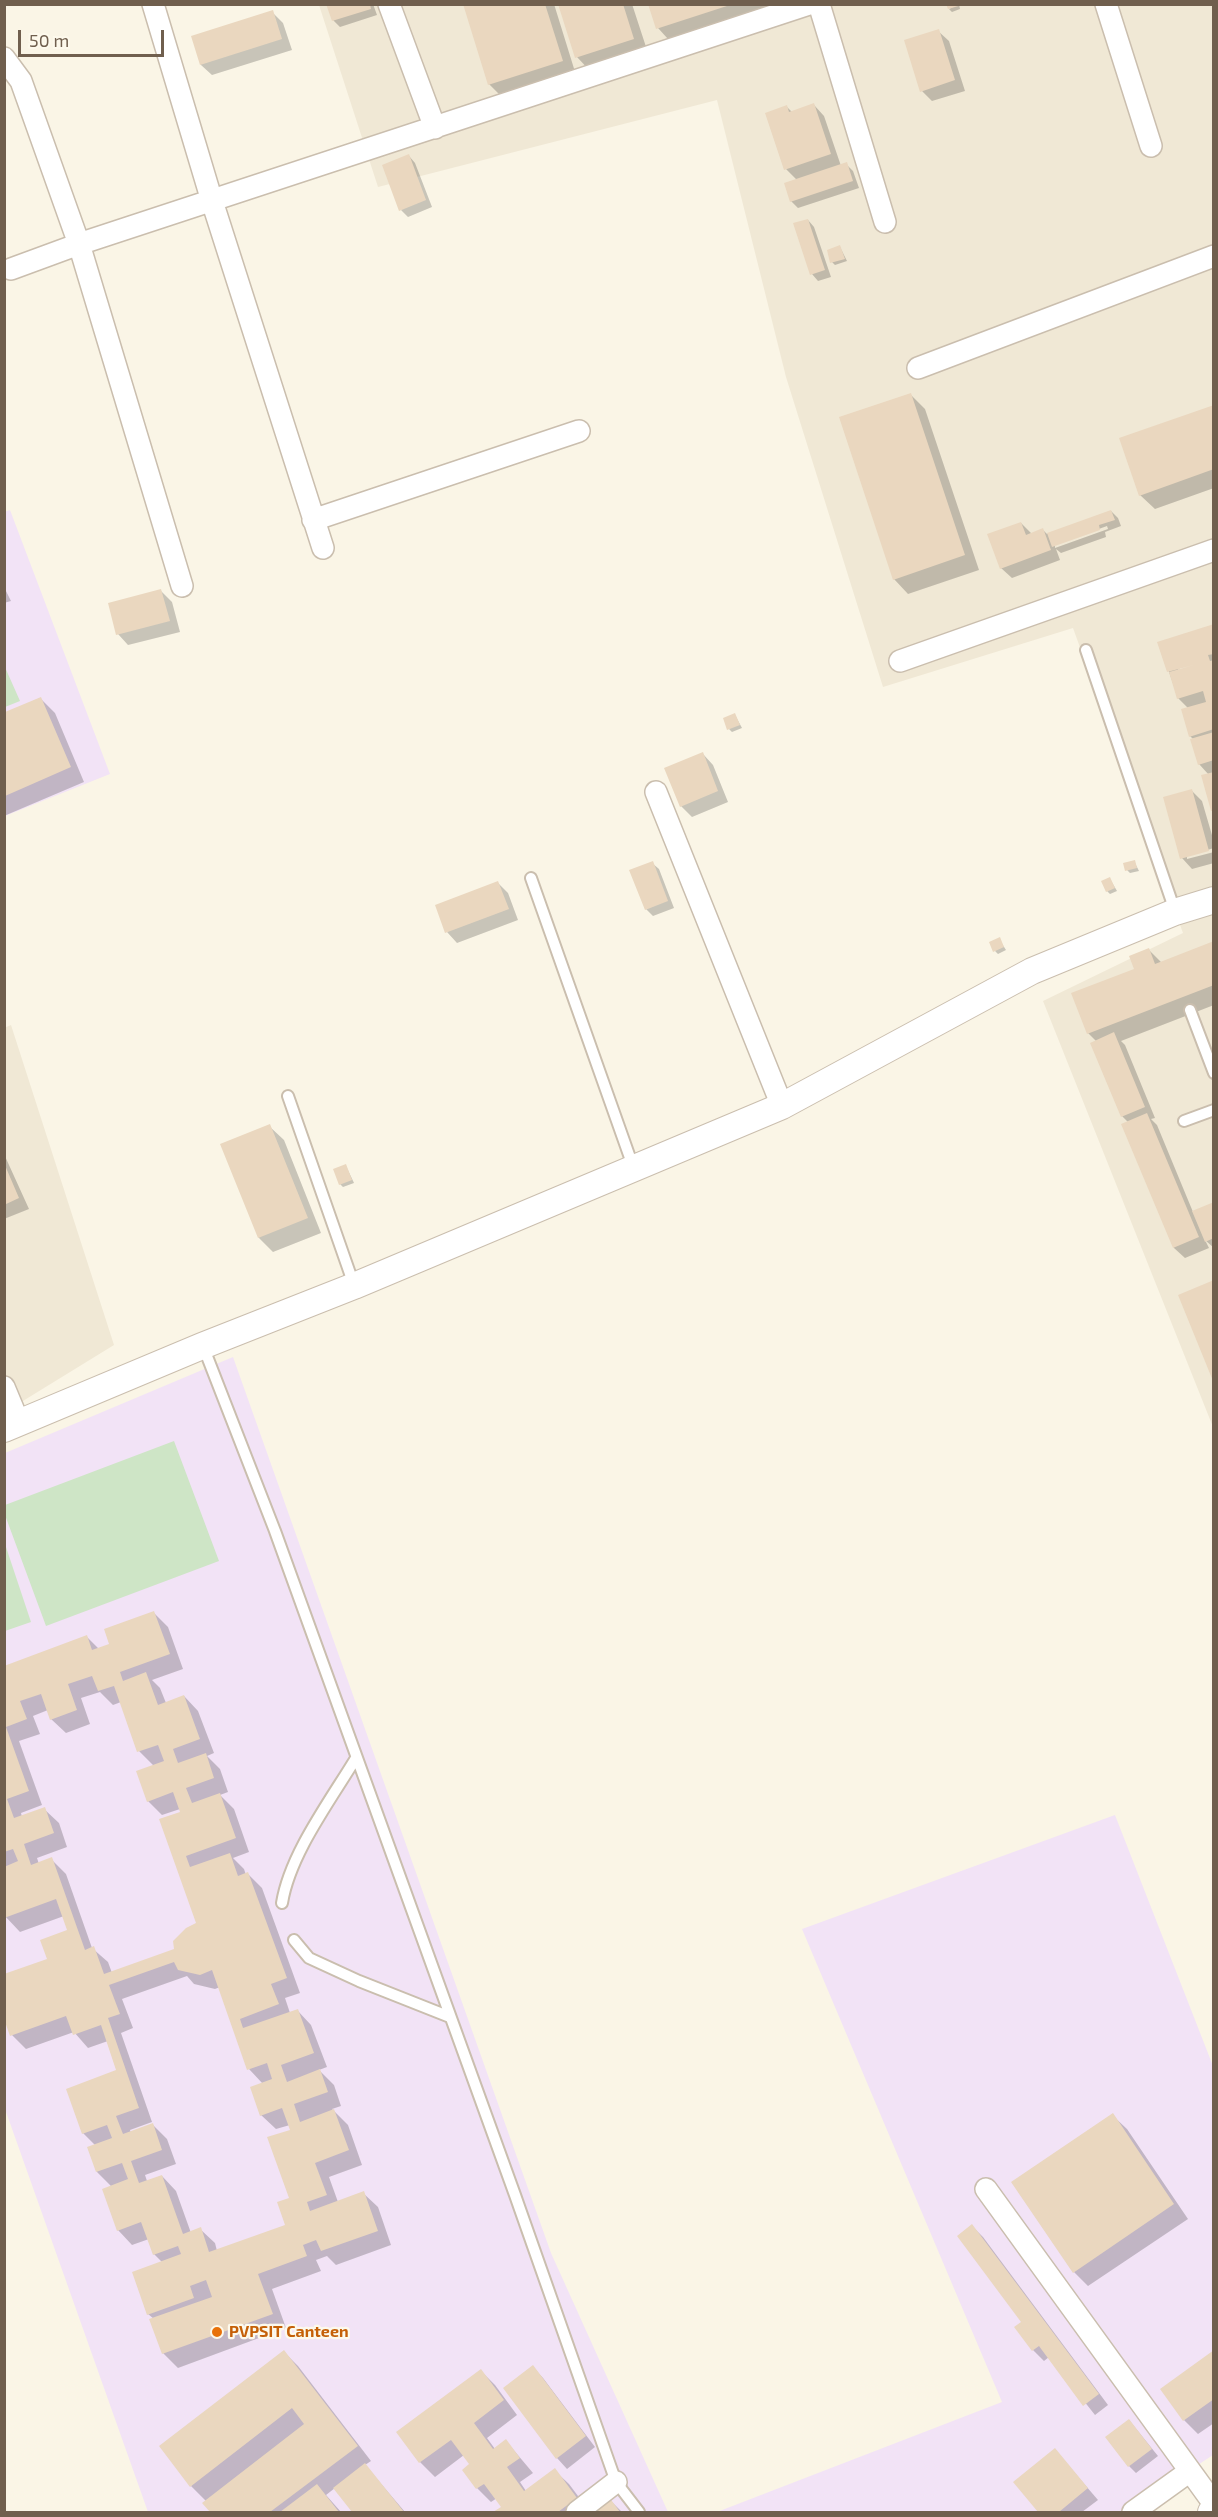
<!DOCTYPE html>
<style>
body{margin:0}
#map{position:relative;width:1218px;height:2517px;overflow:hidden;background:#faf5e6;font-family:"Exo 2",sans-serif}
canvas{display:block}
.frame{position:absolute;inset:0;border:6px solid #705f4e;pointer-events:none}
.scale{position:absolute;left:18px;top:30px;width:146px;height:27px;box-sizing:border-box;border:3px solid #705f4e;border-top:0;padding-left:8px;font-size:18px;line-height:21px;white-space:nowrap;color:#705f4e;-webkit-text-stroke:4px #fdf9ec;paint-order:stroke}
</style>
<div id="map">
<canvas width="1218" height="2517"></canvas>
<div class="frame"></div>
<div class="scale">50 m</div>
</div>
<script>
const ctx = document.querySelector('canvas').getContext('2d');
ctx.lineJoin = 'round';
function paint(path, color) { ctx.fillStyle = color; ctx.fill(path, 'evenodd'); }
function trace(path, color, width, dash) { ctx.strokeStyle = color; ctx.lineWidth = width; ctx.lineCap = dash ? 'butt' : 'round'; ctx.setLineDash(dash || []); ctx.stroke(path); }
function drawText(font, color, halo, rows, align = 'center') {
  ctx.font = font + ' "Exo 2",sans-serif'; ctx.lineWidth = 4.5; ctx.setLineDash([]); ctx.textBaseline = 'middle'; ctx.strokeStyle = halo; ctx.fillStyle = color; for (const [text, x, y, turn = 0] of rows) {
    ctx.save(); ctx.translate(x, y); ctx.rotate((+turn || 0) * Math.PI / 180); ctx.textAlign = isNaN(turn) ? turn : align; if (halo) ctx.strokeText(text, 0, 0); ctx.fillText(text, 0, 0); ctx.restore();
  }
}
const residential = new Path2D(`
 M319 5H1213V1427L1043 1001 1183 933 1073 628 883 687 786 377 717 100 378 187Z
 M11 1025 114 1345 5 1412 4 1028Z`);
const education = new Path2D(`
 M10 510 110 774 5 816 4 512Z
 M233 1357 551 2253 668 2512H148L5 2109V1453Z
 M1115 1815 1213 2066V2455L1126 2512H717L1002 2402 802 1929Z`);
const green = new Path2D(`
 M4 665 20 701 5 707H4Z
 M174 1441 219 1561 46 1626 5 1515V1505Z
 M4 1541 31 1622 5 1631H4Z`);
const shadow = new Path2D(`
 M328 4H373L377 15 340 27 333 20Z
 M464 4H554L576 75 503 98 489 84Z
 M560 4H632L648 53 591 72 577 57Z
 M650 4H774L668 39 658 28Z
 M959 4 960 9 952 12 949 9Z
 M272 12 283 23 292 50 212 75 201 65 193 37Z
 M938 31 949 41 965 91 932 101 922 91Z
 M814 105 824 116 841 166 846 164 853 171 859 188 798 208 791 201 797 180 786 169 787 107 792 112Z
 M409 156 415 163 432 207 408 217 401 210Z
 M808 220 814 227 831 277 818 281 812 274Z
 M840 247 847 261 835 265 832 262Z
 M911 395 925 409 979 570 908 594 894 579Z
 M1214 406V488L1155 509 1140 495Z
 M1111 511 1118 518 1121 526 1105 532 1106 537 1061 553 1056 549 1060 560 1012 578 1001 568 1021 523 1032 534 1043 530 1047 534ZM1107 526 1108 529 1055 548V545Z
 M4 587 11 601 4 603Z
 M161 591 172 602 180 632 128 645 118 634Z
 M1214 626V812L1209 775 1199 764 1194 740 1190 736 1189 709 1178 698 1159 643ZM1194 661 1196 665 1179 671 1178 669Z
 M40 698 55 713 84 782 4 816V714Z
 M735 715 742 728 732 732 729 729Z
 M703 754 713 765 728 802 692 817 681 806Z
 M1191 790 1202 801 1214 842V848L1187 856V859L1214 852V863L1192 869 1182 858Z
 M1134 861 1139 871 1130 873 1127 870Z
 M652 863 659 869 674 908 653 916 646 909Z
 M1110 879 1117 891 1110 894 1107 891Z
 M498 883 508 893 518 920 457 943 447 932Z
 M999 939 1006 950 998 954 995 951Z
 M1214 943V1005L1121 1041 1125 1045 1155 1118 1151 1119 1157 1125 1193 1212 1214 1203V1248L1205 1240 1209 1248 1185 1258 1174 1248 1123 1125 1128 1122 1122 1116 1096 1041 1088 1033 1149 950 1162 963Z
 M269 1126 284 1140 321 1233 273 1252 259 1238 222 1145Z
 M4 1154 29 1209 4 1219Z
 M346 1166 354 1183 343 1187 340 1184Z
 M154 1613 168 1627 183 1669 152 1680 160 1688 166 1703 184 1696 198 1711 214 1753 207 1756 220 1769 228 1792 220 1795 234 1809 249 1852 233 1858 244 1869 246 1875 248 1874 262 1888 300 1993 285 1998 290 2013 297 2010 311 2025 327 2067 319 2070 334 2085 341 2106 332 2109 348 2125 362 2165 329 2177 338 2202 363 2193 378 2207 391 2245 336 2265 327 2256 316 2260 321 2271 272 2289 286 2328 178 2368 163 2353 154 2319 148 2314 163 2263 154 2254 149 2239 132 2245 118 2230 112 2187 97 2172 88 2148 95 2145 83 2133 118 2071 108 2041 88 2048 74 2032 26 2049 12 2035 49 1959 69 1931 64 1916 20 1932 4 1915V1668L87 1637 99 1649 111 1644ZM100 1692 113 1705 121 1702 139 1751 154 1766 148 1801 162 1815 180 1809 182 1813 161 1820 198 1924 176 1950 112 1973 108 1962 92 1948 66 1874 51 1859 39 1864 37 1858 67 1847 59 1823 44 1809 22 1817 21 1813 42 1805 19 1741 40 1734 33 1716 48 1710 51 1719 66 1733 90 1724 81 1698ZM187 1976 194 1984 215 1989 220 1987 249 2069 263 2084 261 2115 276 2129 290 2125 292 2131 290 2199 287 2226 217 2251 215 2243 200 2229 191 2233 176 2191 162 2176 147 2181 145 2175 176 2164 167 2139 153 2125 131 2133 130 2130 152 2122 121 2033 133 2028 122 1999Z
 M1112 2115 1127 2129 1188 2219 1088 2286 1074 2272Z
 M972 2226 983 2237 1108 2405 1095 2415 1049 2357 1044 2361 1033 2350 1023 2322Z
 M284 2352 298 2366 371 2461 365 2465 405 2512H354L335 2488 326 2495 341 2512H211L204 2503 206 2501 191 2486Z
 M1214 2352V2423L1198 2434 1184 2420Z
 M533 2367 543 2378 595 2447 567 2469 557 2458Z
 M481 2371 495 2385 517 2415 487 2438 495 2449 506 2441 533 2473 520 2482 526 2491 554 2470 569 2484 590 2512H496L503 2507 497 2498 491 2502 477 2488 471 2465 464 2455 435 2477 420 2462 398 2433Z
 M1129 2420 1158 2456 1136 2473 1129 2466Z
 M1055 2450 1098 2500 1082 2512H1039L1015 2482Z
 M609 2499 622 2512H590Z`);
const building = new Path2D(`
 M326 4H370L371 9 332 21Z
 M463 4H545L563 61 488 85Z
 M558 4H623L634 39 575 58Z
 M648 4H730V5L656 29Z
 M946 4H962V5L948 9Z
 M273 10 282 39 200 65 191 36Z
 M939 29 955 80 920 92 904 40Z
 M814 103 831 154 784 170 765 113 787 105 789 112Z
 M409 154 426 200 399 211 382 165Z
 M847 162 853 181 790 202 784 183Z
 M808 219 825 270 810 275 793 223Z
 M840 245 845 259 830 263 827 250Z
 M911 393 965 555 893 580 839 417Z
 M1214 405V469L1139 496 1119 438Z
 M1111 510 1115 520 1099 525 1100 530 1052 547 1047 533Z
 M1021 522 1026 535 1043 528 1051 550 1000 569 987 534Z
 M161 589 170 621 116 635 108 603Z
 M1214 624V654L1208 655 1210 661 1214 660V729L1189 737 1181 709 1206 702 1203 691 1177 699 1169 672 1194 665 1167 672 1157 642Z
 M41 697 71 767 5 796V712Z
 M735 713 740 725 727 730 723 718Z
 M1214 732V760L1198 765 1190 739Z
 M703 752 718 791 680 807 664 768Z
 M1214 772V810L1211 811 1201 775Z
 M1192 789 1209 851 1180 859 1163 797Z
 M1135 860 1137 868 1125 871 1123 863Z
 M653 861 668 901 645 910 629 870Z
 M1110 877 1115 888 1106 892 1101 881Z
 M498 881 509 909 445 933 435 905Z
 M1000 937 1004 947 993 952 989 942Z
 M1214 941V985L1087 1034 1071 993 1134 969 1129 956 1149 948 1155 964Z
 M1114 1032 1145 1107 1121 1117 1090 1043Z
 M1147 1113 1199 1237 1173 1248 1121 1124Z
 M270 1124 308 1218 258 1238 220 1144Z
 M4 1163 19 1198 4 1205Z
 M346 1164 352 1180 339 1185 333 1169Z
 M1214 1202V1238L1205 1242 1192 1211Z
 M1214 1280V1381H1213L1178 1295Z
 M154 1611 170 1654 120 1672 123 1681 146 1672 158 1705 184 1695 200 1739 173 1749 178 1763 206 1753 214 1778 186 1788 192 1803 220 1793 236 1838 186 1856 190 1867 230 1853 238 1876 248 1872 287 1978 271 1984 279 2004 240 2019 243 2028 298 2009 314 2053 281 2065 287 2082 320 2069 328 2092 294 2104 300 2122 334 2109 349 2150 315 2163 327 2195 307 2202 310 2211 364 2191 378 2231 321 2251 316 2240 303 2245 307 2256 258 2274 273 2314 162 2354 149 2319 212 2297 206 2280 190 2286 194 2298 147 2315 132 2272 181 2254 178 2246 153 2255 141 2222 117 2231 102 2189 128 2179 122 2163 96 2172 87 2147 112 2138 107 2125 82 2134 66 2089 116 2070 101 2025 73 2035 66 2016 10 2036 4 2019V1974L47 1959 40 1940 67 1930 56 1899 4 1918V1867L18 1861 13 1849 4 1852V1666L87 1635 92 1650 109 1644 104 1629ZM92 1676 98 1691 114 1686 137 1752 158 1745 164 1761 136 1771 147 1802 173 1792 180 1812 159 1819 196 1923 186 1928 173 1941 174 1949 104 1974 94 1946 85 1950 52 1857 31 1865 24 1844 54 1833 45 1807 14 1818 7 1799 29 1791 6 1727 27 1719 20 1701 41 1694 50 1720 77 1710 68 1684ZM174 1962 178 1970 200 1975 212 1970 247 2070 267 2063 272 2079 250 2087 260 2116 282 2108 290 2130 267 2137 289 2198 277 2202 285 2225 209 2252 201 2227 183 2234 162 2175 139 2183 131 2161 162 2150 153 2123 123 2134 116 2116 139 2108 108 2018 120 2014 109 1985Z
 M1113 2113 1174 2204 1073 2273 1011 2182Z
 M972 2224 1099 2394 1083 2406 1039 2346 1032 2351 1014 2327 1021 2322 957 2236Z
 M284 2350 358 2446 270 2512H210L202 2503 304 2424 292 2408 190 2487 159 2446Z
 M1214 2350V2399L1183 2421 1160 2389Z
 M533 2365 586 2436 556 2459 503 2388Z
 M481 2369 504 2400 474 2423 493 2449 506 2439 520 2458 507 2467 524 2491 555 2468 577 2498 558 2512H493L501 2507 484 2484 476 2489 462 2470 469 2464 451 2440 419 2463 396 2432Z
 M1129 2419 1152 2449 1128 2467 1105 2437Z
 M1055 2448 1088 2488 1059 2512H1038L1013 2482Z
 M365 2463 404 2512H352L333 2488Z
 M317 2484 339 2512H280Z
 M609 2497 620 2512H588Z`);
const service = new Path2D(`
 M1086 650 1175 911
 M531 878 634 1169
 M1190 1010 1214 1073
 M288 1096 354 1285
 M1184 1121 1214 1110
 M203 1346 275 1531 515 2195 616 2482 639 2512
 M282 1903C290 1854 330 1801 356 1758
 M294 1940 309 1958 359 1981 450 2017`);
const minor = new Path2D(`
 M153 4 212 201 323 548
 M389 4 435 128
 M819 4 885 222
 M1106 4 1151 146
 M4 58 21 81 79 244 182 586
 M11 269 79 244 809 4
 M918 368 1214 256
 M313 520 579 431
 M900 661 1214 550
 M656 792 782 1106
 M4 1387 19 1423
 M986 2189 1214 2504
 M577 2512 616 2482
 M1133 2512 1190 2471`);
const tertiary = new Path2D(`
 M4 1429 202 1346 354 1286 782 1106 1032 971 1175 912 1214 900
 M1211 2512 1214 2511`);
const markers = [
 [217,2332,6,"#e8710a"]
];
const foodNames = [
 ["PVPSIT Canteen",229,2332]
];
paint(residential, '#f0e8d5');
paint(education, '#f2e3f6');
paint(green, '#cee5c6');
paint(shadow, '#0003');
paint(building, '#ead7bf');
trace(service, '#cabeae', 14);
trace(minor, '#cabeae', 24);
trace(tertiary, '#cabeae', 28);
trace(service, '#fff', 10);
trace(minor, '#fff', 21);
trace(tertiary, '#fff', 26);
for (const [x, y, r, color] of markers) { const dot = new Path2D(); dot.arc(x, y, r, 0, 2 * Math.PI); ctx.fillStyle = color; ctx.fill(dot); trace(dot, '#fdf9ec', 2); }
drawText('bold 16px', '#c56008', '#fdf9ec', foodNames, 'left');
</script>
